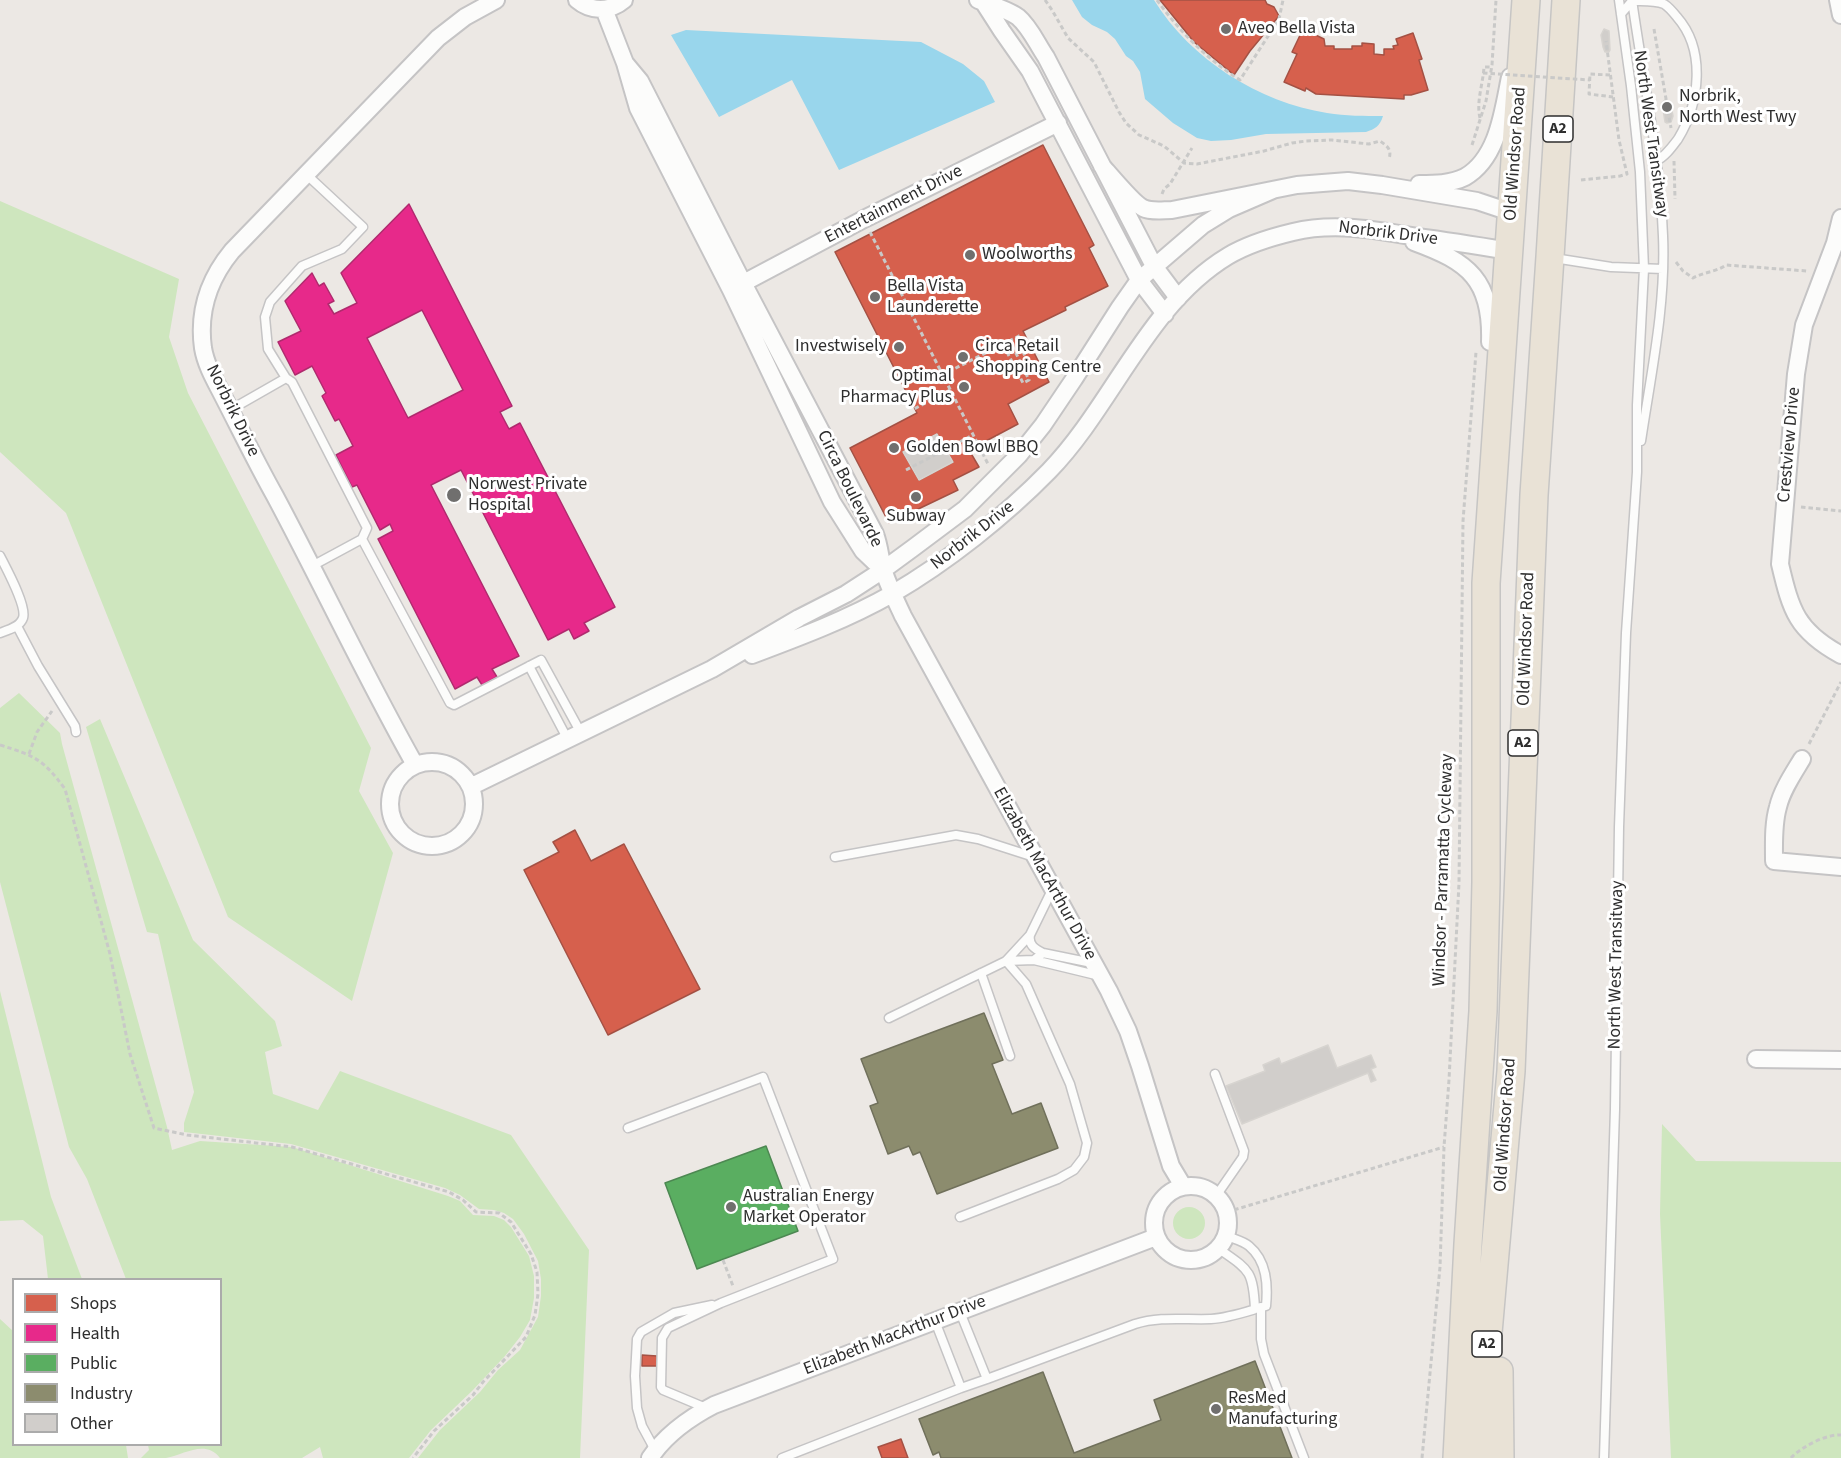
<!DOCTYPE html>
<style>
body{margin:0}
#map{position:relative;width:1841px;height:1458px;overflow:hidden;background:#ece8e4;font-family:"Source Sans 3",sans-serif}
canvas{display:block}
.legend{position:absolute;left:12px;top:1278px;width:210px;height:168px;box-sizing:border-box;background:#fff;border:2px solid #ababab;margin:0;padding:8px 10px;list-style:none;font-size:18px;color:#2e2e2e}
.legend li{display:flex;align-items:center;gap:12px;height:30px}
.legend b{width:30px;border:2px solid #ababab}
</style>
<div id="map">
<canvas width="1841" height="1458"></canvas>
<ul class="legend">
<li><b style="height:16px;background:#d6604d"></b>Shops</li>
<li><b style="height:16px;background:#e7298a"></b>Health</li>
<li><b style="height:16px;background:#5aae61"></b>Public</li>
<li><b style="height:16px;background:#8c8c6e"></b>Industry</li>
<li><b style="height:16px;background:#d1cecb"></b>Other</li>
</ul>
</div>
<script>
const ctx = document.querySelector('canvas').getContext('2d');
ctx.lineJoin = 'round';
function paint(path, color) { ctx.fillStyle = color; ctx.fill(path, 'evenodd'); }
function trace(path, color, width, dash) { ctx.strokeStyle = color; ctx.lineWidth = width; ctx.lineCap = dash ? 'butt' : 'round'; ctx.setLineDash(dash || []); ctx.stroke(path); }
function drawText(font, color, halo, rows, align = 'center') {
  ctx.font = font + ' "Source Sans 3",sans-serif'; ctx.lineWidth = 6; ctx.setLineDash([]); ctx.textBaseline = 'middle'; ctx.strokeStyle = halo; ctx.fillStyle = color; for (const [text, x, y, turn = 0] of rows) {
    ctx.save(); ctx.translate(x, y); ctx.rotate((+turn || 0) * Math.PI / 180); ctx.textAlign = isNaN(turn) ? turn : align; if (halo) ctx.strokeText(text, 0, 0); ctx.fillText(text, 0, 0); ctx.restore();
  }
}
const green = new Path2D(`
 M0 201 179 279 169 337 188 393 371 748 359 791 393 853 352 1001 228 917 66 513 0 452Z
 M19 693 60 733 62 744 167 1127 172 1150 200 1141 292 1147 448 1196 460 1201 473 1215 494 1216 504 1220 511 1227 529 1256 534 1276V1298L530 1320 520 1337 505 1356 472 1391 431 1430 409 1458H323L320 1447 302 1458H220C205 1439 184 1455 166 1458 158 1458 149 1458 141 1458L149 1450 148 1445 220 1444V1280L126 1279 87 1179 69 1147 0 882V708Z
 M100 719 193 940 275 1021 282 1046 265 1052 273 1094 318 1110 340 1071 511 1135 589 1250 580 1458H418L440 1430 480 1392 498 1370 520 1350 538 1317 541 1296V1279L538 1261 524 1234 513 1219 504 1213 494 1210 479 1209 460 1195 445 1188 291 1144 184 1132V1123L194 1092 158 934 147 932 86 727Z
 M0 991 51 1197 82 1279H48L43 1236 23 1220 0 1221Z
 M1662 1124 1696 1161 1841 1162V1458H1671L1660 1214Z
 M1173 1223a16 16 0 1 1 32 0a16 16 0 1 1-32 0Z
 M0 1319 13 1331 14 1444 126 1445 128 1458H0Z`);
const water = new Path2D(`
 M1072 0H1154C1191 60 1259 102 1327 113 1346 116 1364 116 1383 116 1380 126 1375 129 1366 132L1266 134 1231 140 1211 141 1197 138 1173 123 1145 99 1140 72 1133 61 1126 56 1115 39 1107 32 1092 25 1082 17Z
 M686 30 921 42 963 64 984 81 995 102 839 170 792 80 719 117 671 35Z`);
const shops = new Path2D(`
 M1160 0H1265L1267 4 1274 7 1279 16 1250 51 1234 75 1194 42Z
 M1303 29 1324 39 1325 46H1334V49H1352V46H1362V43L1374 44V54L1384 55V49H1394L1393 46 1398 45 1396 39 1413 33 1422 59 1419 60 1428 90 1411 95H1404V99L1316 94 1306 88 1305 91 1284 82 1297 54 1292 52Z
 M1043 145 1094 245 1089 248 1108 286 1065 307 1066 310 1023 331 1049 382 1008 404 1018 424 969 450 979 467 953 480 958 490 889 523 850 448 917 413 835 252ZM937 434 953 462 919 480 903 452Z
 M575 830 591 861 624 844 700 989 608 1035 524 870 559 852 553 842Z
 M642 1355 657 1356V1366H642Z
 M901 1439 908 1458H882L878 1447Z`);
const health = new Path2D(`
 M409 204 512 406 500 412 509 429 520 423 615 607 584 623 589 631 574 639 569 629 548 640 461 470 431 485 519 656 492 669 497 677 482 685 477 677 455 689 378 539 393 531 390 524 380 530 357 485 352 487 336 455 353 446 339 419 335 421 322 396 326 393 312 366 295 375 278 342 301 331 285 301 312 273 319 286 324 283 334 301 328 304 334 314 357 303 341 273ZM422 310 463 390 408 418 367 338Z`);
const public = new Path2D(`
 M766 1146 798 1231 697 1269 665 1183Z`);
const industry = new Path2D(`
 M984 1013 1003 1060 992 1064 1012 1114 1041 1103 1058 1148 937 1194 920 1152 913 1155 909 1146 888 1154 870 1106 878 1103 861 1059Z
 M1255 1361 1292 1458H941L939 1452 933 1455 919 1419 1043 1372 1074 1453 1161 1420 1154 1400Z`);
const building = new Path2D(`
 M1604 29 1609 31 1610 50 1609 52H1605L1603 47 1601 35Z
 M1665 100 1671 106 1673 116 1671 122 1667 123 1665 122 1662 103Z
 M937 434 953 462 919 480 903 452Z
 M1328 1045 1337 1068 1371 1055 1376 1067 1371 1069 1376 1080 1371 1082 1368 1073 1242 1124 1226 1086 1265 1071 1263 1065 1279 1058 1281 1064Z`);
const path = new Path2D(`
 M1045 0 1052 10 1068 38 1094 62 1119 112 1126 123 1139 135 1164 146 1184 163 1197 164 1264 151 1292 143 1306 141 1332 140 1369 144 1380 141C1387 146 1392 149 1389 159
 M1157 0C1179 31 1207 59 1240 80L1279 19 1283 0
 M1654 29 1671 128
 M1610 75 1590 74 1589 94 1613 97
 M1480 118C1476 102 1483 84 1484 67H1491
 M1472 145 1486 101 1492 65 1496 0
 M1674 161 1675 199
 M1581 180 1620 176 1627 174 1619 140 1606 41
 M1162 194 1164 189 1170 184 1192 148
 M870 232 988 464
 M1676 262 1683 271 1693 278C1704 272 1716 272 1726 265L1807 271
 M1016 338 1028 362
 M1007 352 1023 383 1029 380 1010 341
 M942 375 1021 335
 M894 396 906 394 914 409 950 390
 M906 470 973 435
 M1801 507 1841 511
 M1809 744 1841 682
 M0 745C35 756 43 759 65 789L110 954 130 1054 154 1128 187 1135 292 1147 449 1192 463 1200 476 1212 499 1213 511 1222 531 1254 537 1272 538 1294 535 1315 526 1337 483 1382 473 1395 434 1431 413 1458
 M29 754 37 732 52 711
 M1227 1212 1444 1147
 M723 1260 733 1286
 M1422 1458 1440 1267 1444 1147 1449 1080 1459 883 1463 521 1476 352
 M1791 1458C1801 1447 1826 1434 1841 1435`);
const service = new Path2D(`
 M1632 0C1643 78 1660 157 1663 236 1666 305 1651 374 1641 441
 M1621 14 1632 1C1642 1 1654 0 1664 4 1669 7 1673 12 1677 17 1706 50 1700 103 1678 139 1672 147 1665 157 1656 161
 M1554 258 1611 267 1663 269
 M286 378 268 349 265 317 270 302 302 266 342 249 363 227 307 175
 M230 410 286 378 292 382 367 528 362 539 312 566
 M362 539 450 703 454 705 541 660 581 733
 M0 556C6 568 27 606 23 618 20 627 8 630 0 633
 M17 626 38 666 75 726 76 732
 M529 666 568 740
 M835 857 956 835 978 839 1034 857
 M1030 935C1028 945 1035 949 1043 953
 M1034 960 1043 953 1092 963
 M1006 961 1034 960 1100 976
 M981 973 1010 1056
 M889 1018 1006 961 1030 935 1052 890
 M1215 1074 1244 1151 1243 1157 1216 1196
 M628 1128 763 1077 833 1259 721 1303 668 1328 662 1338 661 1387 663 1390 706 1408
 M960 1217 1058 1179 1074 1170 1084 1157 1087 1143 1070 1084 1026 984 1006 961
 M1219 1249C1249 1270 1253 1270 1255 1309
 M1261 1307V1339L1264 1354 1304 1458
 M960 1312 987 1379
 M935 1321 961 1388
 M655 1450 642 1426 637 1408 635 1376 637 1339 641 1332 674 1313 712 1305
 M782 1458 961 1388 987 1379 1135 1324C1160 1316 1185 1320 1211 1319 1230 1318 1248 1311 1266 1306 1268 1285 1267 1261 1249 1246 1243 1241 1234 1239 1227 1236
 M1604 1458 1615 1109 1619 827 1626 633 1637 472V405L1644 269 1640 172 1631 86 1619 0`);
const minor = new Path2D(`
 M577 0C591 12 610 12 624 0
 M978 0C991 5 1007 9 1018 17 1030 27 1037 44 1046 57L1154 266 1178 298
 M1838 0 1841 15
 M984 3 1002 31 1030 71 1139 280 1165 314
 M604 9 625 63 638 108 731 290 832 502 863 551 883 570
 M625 63 640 81 743 283 875 534C880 547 880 559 884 572 889 587 896 601 903 616L1109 991 1128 1031 1140 1066 1171 1166 1183 1186
 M1102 166C1110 175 1134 204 1143 208 1151 212 1163 210 1172 210L1297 185 1348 181 1382 185 1477 201 1513 213
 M1419 184C1434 184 1451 184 1465 177 1498 158 1503 111 1510 77
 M1841 218 1835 243 1804 325 1796 374 1780 564C1791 611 1797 631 1841 655
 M1414 242C1469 262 1492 280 1490 342
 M734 288 864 219 1058 123
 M752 655C800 637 848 619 892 594 947 562 1005 516 1049 471 1113 405 1147 305 1228 256 1248 244 1272 237 1293 232 1334 222 1377 230 1417 237 1448 241 1479 246 1509 251
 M1802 759C1793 774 1782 790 1778 807 1773 824 1774 843 1774 861L1841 867
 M390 804a42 42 0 1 1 84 0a42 42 0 1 1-84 0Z
 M414 763C365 676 322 584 275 496 257 464 241 431 224 398 216 382 206 366 203 348 198 312 209 279 232 251L438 38 465 17 496 0
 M472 786 712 669 799 618 846 594 883 570 913 548 965 509 1019 455 1043 425 1074 379 1120 307 1139 280 1203 225 1229 209 1273 190
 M1756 1059 1841 1060
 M1154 1223a37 37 0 1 1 74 0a37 37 0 1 1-74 0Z
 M650 1458C666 1434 689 1418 714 1405L1156 1237`);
const trunk = new Path2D(`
 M1499 1371 1500 1458
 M1457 1458 1468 1244 1483 1011 1486 882V583L1526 0
 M1477 1458 1511 1071 1534 495 1550 257 1566 0`);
const pathBridge = new Path2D(`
 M1483 73 1590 80`);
const markers = [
 [1226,29,6,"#706f6e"],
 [1667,107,6,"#706f6e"],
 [970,255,6,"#706f6e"],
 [875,297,6,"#706f6e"],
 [899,347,6,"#706f6e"],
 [963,357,6,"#706f6e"],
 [964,387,6,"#706f6e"],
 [894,448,6,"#706f6e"],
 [454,495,8,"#706f6e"],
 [916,497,6,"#706f6e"],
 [731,1207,6,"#706f6e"],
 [1216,1409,6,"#706f6e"]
];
const shields = [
 [1558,129,30],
 [1523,743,30],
 [1487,1344,30]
];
const shieldNames = [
 ["A2",1558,129],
 ["A2",1523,743],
 ["A2",1487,1344]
];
const poiNames = [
 ["Aveo Bella Vista",1238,29],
 ["Norbrik,",1679,97],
 ["North West Twy",1679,118],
 ["Woolworths",982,255],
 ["Bella Vista",887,287],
 ["Launderette",887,308],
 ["Investwisely",887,347,"right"],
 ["Circa Retail",975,347],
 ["Shopping Centre",975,368],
 ["Optimal",952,377,"right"],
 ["Pharmacy Plus",952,398,"right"],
 ["Golden Bowl BBQ",906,448],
 ["Norwest Private",468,485],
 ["Hospital",468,506],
 ["Subway",916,517,"center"],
 ["Australian Energy",743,1197],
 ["Market Operator",743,1218],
 ["ResMed",1228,1399],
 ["Manufacturing",1228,1420]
];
const streetNames = [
 ["North West Transitway",1650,134,82],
 ["Old Windsor Road",1516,154,-86],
 ["Entertainment Drive",894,205,-27],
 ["Norbrik Drive",1388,234,7],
 ["Norbrik Drive",232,411,64],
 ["Crestview Drive",1790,445,-85],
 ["Circa Boulevarde",849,489,64],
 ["Norbrik Drive",973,536,-38],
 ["Old Windsor Road",1527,639,-88],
 ["Windsor - Parramatta Cycleway",1444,870,-88],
 ["Elizabeth MacArthur Drive",1044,874,61],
 ["North West Transitway",1617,965,-89],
 ["Old Windsor Road",1506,1125,-86],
 ["Elizabeth MacArthur Drive",895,1336,-21]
];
paint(green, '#cee6be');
paint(water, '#99d6ec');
paint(shops, '#d6604d');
trace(shops, '#a45144', 1.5);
paint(health, '#e7298a');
trace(health, '#b02a6e', 1.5);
paint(public, '#5aae61');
trace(public, '#4d8852', 1.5);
paint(industry, '#8c8c6e');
trace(industry, '#70705b', 1.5);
paint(building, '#d1cecb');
trace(building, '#d7d4d0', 1.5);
trace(service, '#c5c4c5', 11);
trace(minor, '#c5c4c5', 20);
trace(trunk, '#c6c5c4', 30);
trace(path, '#c9c9c8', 3, [4.5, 3]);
trace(service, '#fcfcfb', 8);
trace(minor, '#fcfcfb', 16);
trace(trunk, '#e9e2d6', 27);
trace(pathBridge, '#c9c9c8', 3, [4.5, 3]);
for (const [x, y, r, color] of markers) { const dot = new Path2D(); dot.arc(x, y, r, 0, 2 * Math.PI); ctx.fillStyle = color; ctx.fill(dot); trace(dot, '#fff', 2); }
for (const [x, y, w] of shields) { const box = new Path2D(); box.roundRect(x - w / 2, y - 13, w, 26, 4.5); ctx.fillStyle = '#fff'; ctx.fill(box); trace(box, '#2e2e2e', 1.5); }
drawText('bold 16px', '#2e2e2e', null, shieldNames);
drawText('18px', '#2e2e2e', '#fff', poiNames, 'left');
drawText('18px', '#2e2e2e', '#fff', streetNames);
</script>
